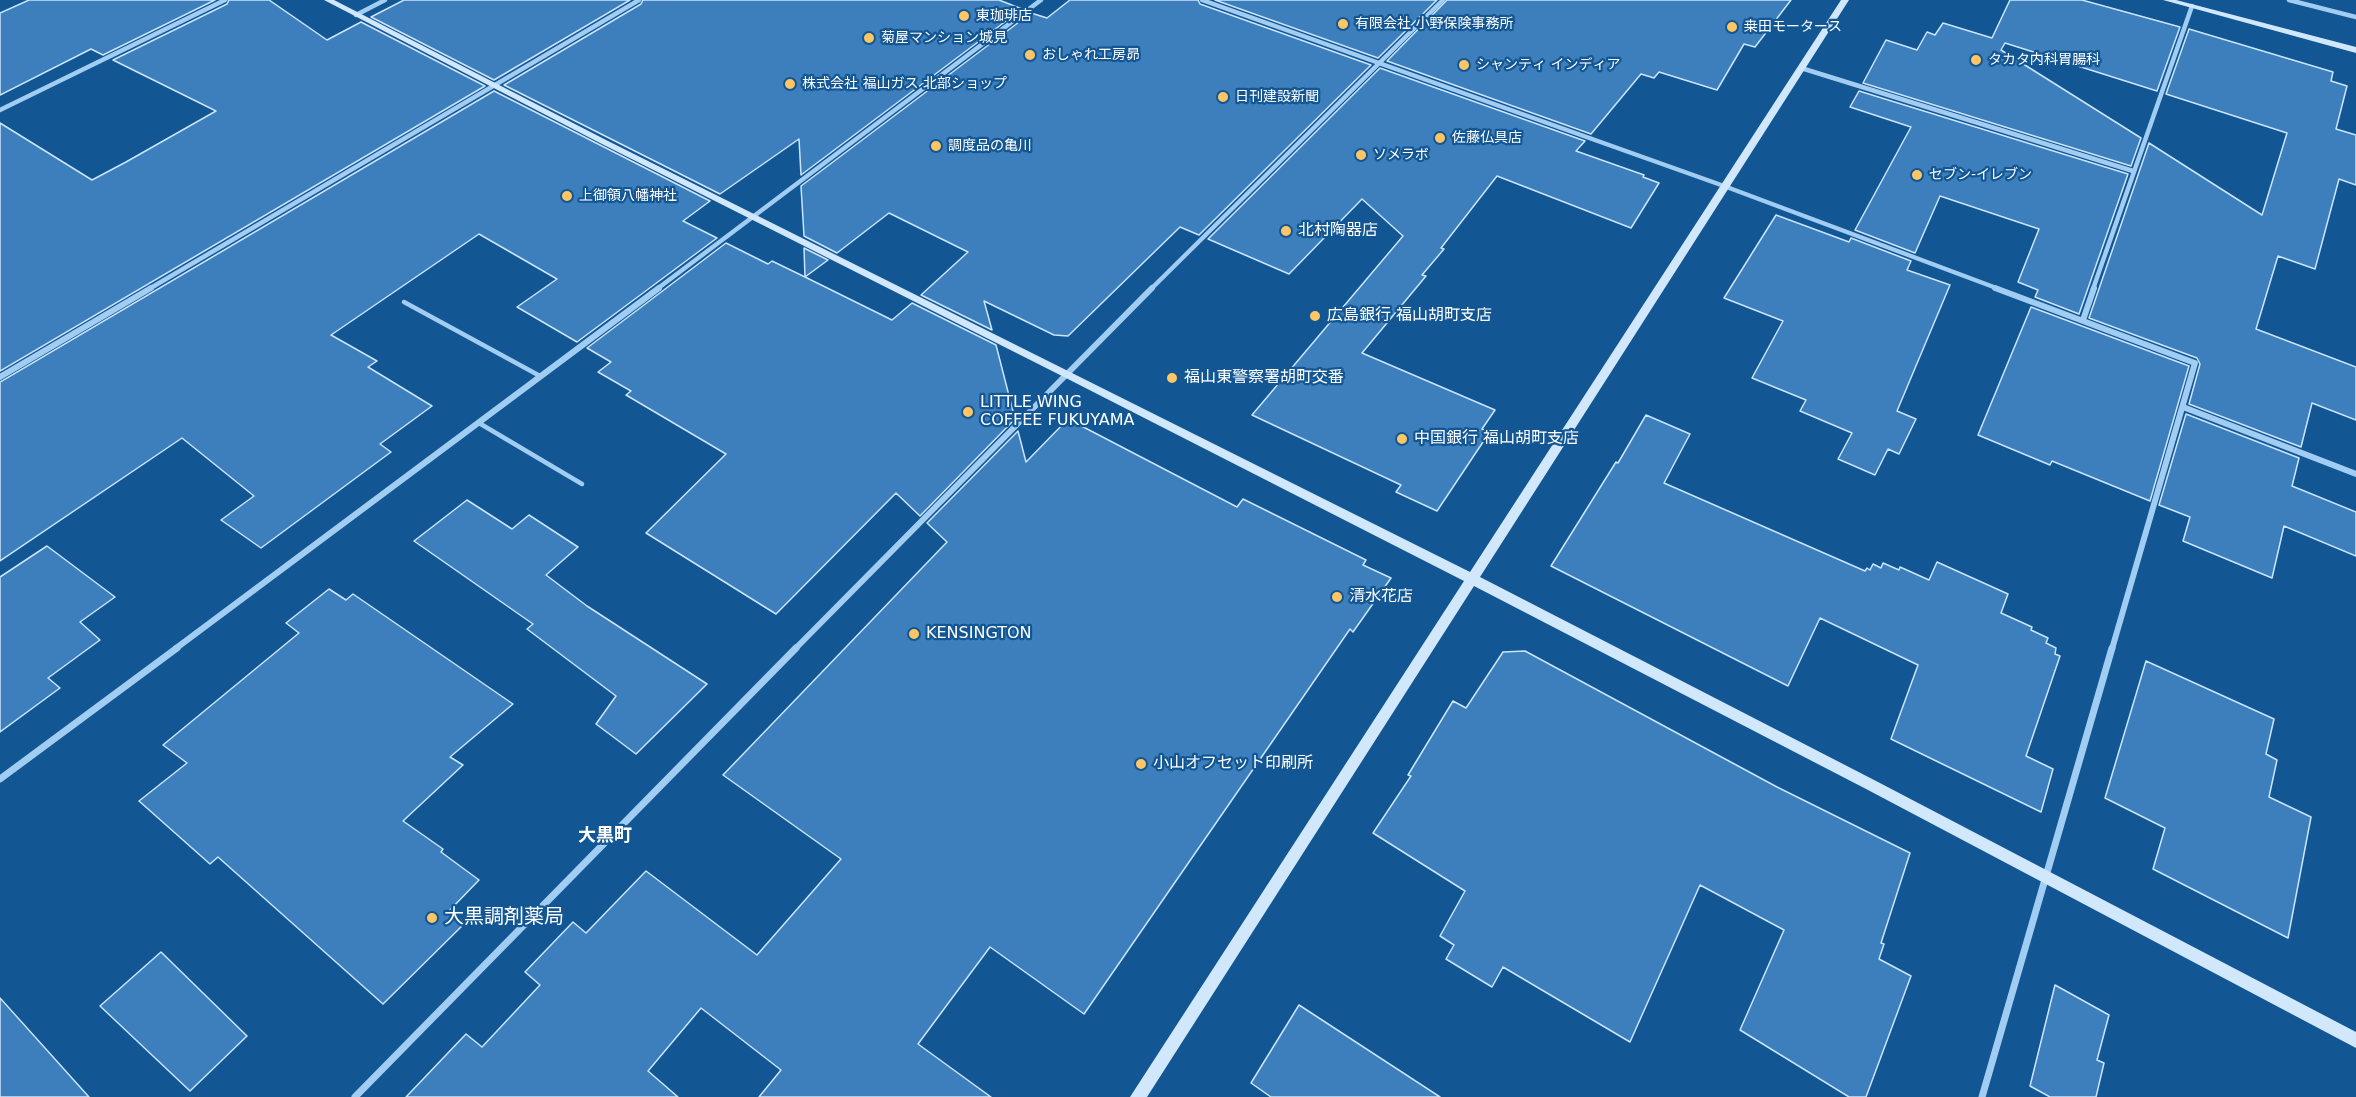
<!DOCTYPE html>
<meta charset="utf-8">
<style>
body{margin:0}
canvas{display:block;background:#135694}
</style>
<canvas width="2356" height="1097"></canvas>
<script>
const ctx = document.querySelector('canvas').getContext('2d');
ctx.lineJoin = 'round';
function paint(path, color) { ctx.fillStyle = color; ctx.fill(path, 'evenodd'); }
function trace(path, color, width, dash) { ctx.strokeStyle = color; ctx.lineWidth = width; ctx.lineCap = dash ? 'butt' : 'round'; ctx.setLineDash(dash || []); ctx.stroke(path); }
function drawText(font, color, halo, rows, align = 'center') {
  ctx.font = font + ' "DejaVu Sans","Noto Sans JP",sans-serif'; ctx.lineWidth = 4.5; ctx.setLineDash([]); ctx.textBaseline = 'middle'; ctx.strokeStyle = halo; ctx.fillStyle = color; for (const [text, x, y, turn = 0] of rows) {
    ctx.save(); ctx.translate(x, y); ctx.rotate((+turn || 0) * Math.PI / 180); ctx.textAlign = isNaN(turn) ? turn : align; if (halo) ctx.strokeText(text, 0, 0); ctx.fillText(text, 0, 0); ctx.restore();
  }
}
const building = new Path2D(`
 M29 0H215L103 55 91 49 0 95V13Z
 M229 0H269L327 40 361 22 485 86 0 371V123L92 180 126 162 216 111 113 60 227 4Z
 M404 0H630L494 80 371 17Z
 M643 0H999L1022 9 801 175 799 139 720 194 504 85 641 4Z
 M1070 0H1198L1200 4 1371 65 1199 235 1180 227 1068 336 1054 335 984 301 992 330 921 295 968 252 889 213 837 253 804 236 801 186 1031 13 1047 18Z
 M1215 0H1437L1378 58Z
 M1447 0H1791L1755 47 1744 44 1717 90 1659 72 1654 78 1641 74 1591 134 1387 61Z
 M2010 0H2082L2180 27 2157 91 2005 43 2001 50 2141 138 2131 166 1863 83 1886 40 1917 50 1927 32 1935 35 1943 23 1992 38Z
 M2189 29 2333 72 2331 81 2347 86 2336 129 2356 135V185L2339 179 2315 269 2278 256 2256 329 2356 367V420L2312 403 2301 447 2189 404 2200 364 2197 358 2089 318 2149 143 2262 215 2287 133 2166 94Z
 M1380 68 1585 141 1576 151 1644 175 1643 177 1659 183 1631 228 1497 176 1441 248 1444 249 1422 275 1426 276 1362 353 1495 410 1482 429 1489 433 1437 511 1396 492 1401 485 1252 415 1403 236 1362 199 1289 274 1208 239Z
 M494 91 710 201 683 221 717 238 577 342 517 307 557 279 479 234 331 335 377 361 368 367 432 406 380 444 391 452 261 548 221 520 254 496 182 438 0 561V382Z
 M1859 91 2128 174 2079 314 2035 297 2038 290 2018 282 2039 229 1940 196 1915 253 1855 230 1911 127 1850 107Z
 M1776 215 1849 242 1851 238 1911 261 1907 270 1950 285 1897 411 1916 419 1899 454 1888 449 1875 475 1838 459 1852 433 1800 411 1806 400 1752 378 1783 321 1724 298Z
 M726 243 768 264 772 261 805 277 804 248 828 260 805 277 892 320 912 303 996 345 1015 419 920 516 896 493 776 614 646 533 726 454 626 395 631 391 598 372 611 362 587 348Z
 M2031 307 2189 366 2150 501 2052 461 2050 465 1978 435Z
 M2186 414 2299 458 2292 486 2356 512V556L2284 526 2272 578 2183 541 2190 517 2159 505Z
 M1646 415 1690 434 1664 483 1865 571 1867 568 1870 570 1873 564 1881 568 1883 563 1899 570 1900 567 1929 580 1937 562 2008 594 2001 613 2032 627 2031 630 2048 638 2046 643 2056 648 2055 654 2060 656 2026 756 2053 769 2041 812 1891 739 1918 665 1820 618 1788 686 1551 566 1616 462 1618 463Z
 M1068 419 1237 507 1243 499 1366 560 1363 565 1391 578 1353 632 1350 629 1084 1014 990 947 918 1044 991 1097H759L781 1070 701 1008 648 1071 678 1097H406L466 1034 482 1047 540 985 525 972 573 922 586 933 646 871 757 955 841 859 723 775 947 542 927 523 1018 431 1026 462Z
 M467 500 512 529 529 515 578 547 546 575 587 606 707 684 636 754 596 724 616 696 527 629 533 624 414 541Z
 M47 546 115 597 80 622 100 640 48 678 60 688 0 732V577Z
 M329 589 346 600 353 594 513 704 450 757 463 765 403 821 443 849 441 852 479 880 449 911 465 923 383 1004 218 857 210 864 139 801 187 763 163 745 299 633 286 623Z
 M1525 651 1777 787 1910 853 1881 943 1884 944 1879 959 1911 976 1866 1097H1849L1740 1030 1784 930 1700 885 1630 1042 1503 967 1492 987 1446 959 1454 945 1440 936 1465 891 1373 833 1411 776 1408 775 1453 701 1466 708 1503 652Z
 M2146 661 2274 719 2266 754 2277 760 2269 797 2311 817 2288 938 2153 869 2165 828 2105 798Z
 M161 952 247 1036 190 1091 100 1006Z
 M2055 985 2109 1015 2097 1060 2104 1063 2096 1097H2050L2030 1086Z
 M0 998 89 1097H0Z
 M1299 1005 1440 1097H1271L1251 1083Z`);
const lane = new Path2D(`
 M404 302 540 376
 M479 423 582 484`);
const streetFar2 = new Path2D(`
 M1202 0 1724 186 1999 289
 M2289 0 2356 17
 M356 15 385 0
 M1801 68 2133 171
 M0 110 225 0
 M149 289 639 0
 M657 289 1041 0
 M1151 289 1443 0
 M2093 289 2192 6`);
const streetFar1 = new Path2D(`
 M1995 288 2195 363 2112 649
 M2083 320 2094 288
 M0 377 151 288
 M2183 407 2356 474
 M175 649 659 288
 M795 649 1152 288`);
const street = new Path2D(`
 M0 779 177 648
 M355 1097 796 648
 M1982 1097 2112 648`);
const secondary = new Path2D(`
 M324 0H334L606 140 1470 572 1841 0H1849L1480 577 1878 782 2356 1032V1048L1868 790 1474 586 1147 1097H1130L1464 581 1060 375 600 143Z
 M2163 0H2176L2356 47V53Z`);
const markers = [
 [964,16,6,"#ffc663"],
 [1343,24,6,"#ffc663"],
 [1732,27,6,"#ffc663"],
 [869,38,6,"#ffc663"],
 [1030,55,6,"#ffc663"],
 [1976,60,6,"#ffc663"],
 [1464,65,6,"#ffc663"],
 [790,84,6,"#ffc663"],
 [1223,97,6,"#ffc663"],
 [1440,138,6,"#ffc663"],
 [936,146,6,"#ffc663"],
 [1361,155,6,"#ffc663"],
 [1917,175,6,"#ffc663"],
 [567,196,6,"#ffc663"],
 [1286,231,6,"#ffc663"],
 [1315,316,6,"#ffc663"],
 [1172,378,6,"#ffc663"],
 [968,412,6,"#ffc663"],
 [1402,439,6,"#ffc663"],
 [1337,597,6,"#ffc663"],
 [914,634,6,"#ffc663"],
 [1141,764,6,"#ffc663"],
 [432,918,6,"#ffc663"]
];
const farPoinames = [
 ["東珈琲店",976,16],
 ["有限会社 小野保険事務所",1355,24],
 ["桒田モータース",1744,27],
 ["菊屋マンション城見",881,38],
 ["おしゃれ工房昴",1042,55],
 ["タカタ内科胃腸科",1988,60],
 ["シャンティ インディア",1476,65],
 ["株式会社 福山ガス 北部ショップ",802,84],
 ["日刊建設新聞",1235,97],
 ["佐藤仏具店",1452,138],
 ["調度品の亀川",948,146],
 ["ソメラボ",1373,155],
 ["セブン-イレブン",1929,175],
 ["上御領八幡神社",579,196]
];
const poiNames = [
 ["北村陶器店",1298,231],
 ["広島銀行 福山胡町支店",1327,316],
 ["福山東警察署胡町交番",1184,378],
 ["LITTLE WING",980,403],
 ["COFFEE FUKUYAMA",980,421],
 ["中国銀行 福山胡町支店",1414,439],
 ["清水花店",1349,597],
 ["KENSINGTON",926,634],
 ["小山オフセット印刷所",1153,764]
];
const neighbourhoodNames = [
 ["大黒町",605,836]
];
const nearPoinames = [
 ["大黒調剤薬局",444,918]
];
paint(building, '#3c7fbc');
trace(building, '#cae5fd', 1.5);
trace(lane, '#a2cdf2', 4.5);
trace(streetFar2, '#a2cdf2', 4.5);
trace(streetFar1, '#a2cdf2', 6);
trace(street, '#a2cdf2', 7);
paint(secondary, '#d1e7fc');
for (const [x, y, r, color] of markers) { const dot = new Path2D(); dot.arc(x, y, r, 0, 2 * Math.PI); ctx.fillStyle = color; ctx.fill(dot); trace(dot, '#135694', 2); }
drawText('14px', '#fff', '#135694', farPoinames, 'left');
drawText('16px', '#fff', '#135694', poiNames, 'left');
drawText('bold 18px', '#fff', '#135694', neighbourhoodNames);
drawText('20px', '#fff', '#135694', nearPoinames, 'left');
</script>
